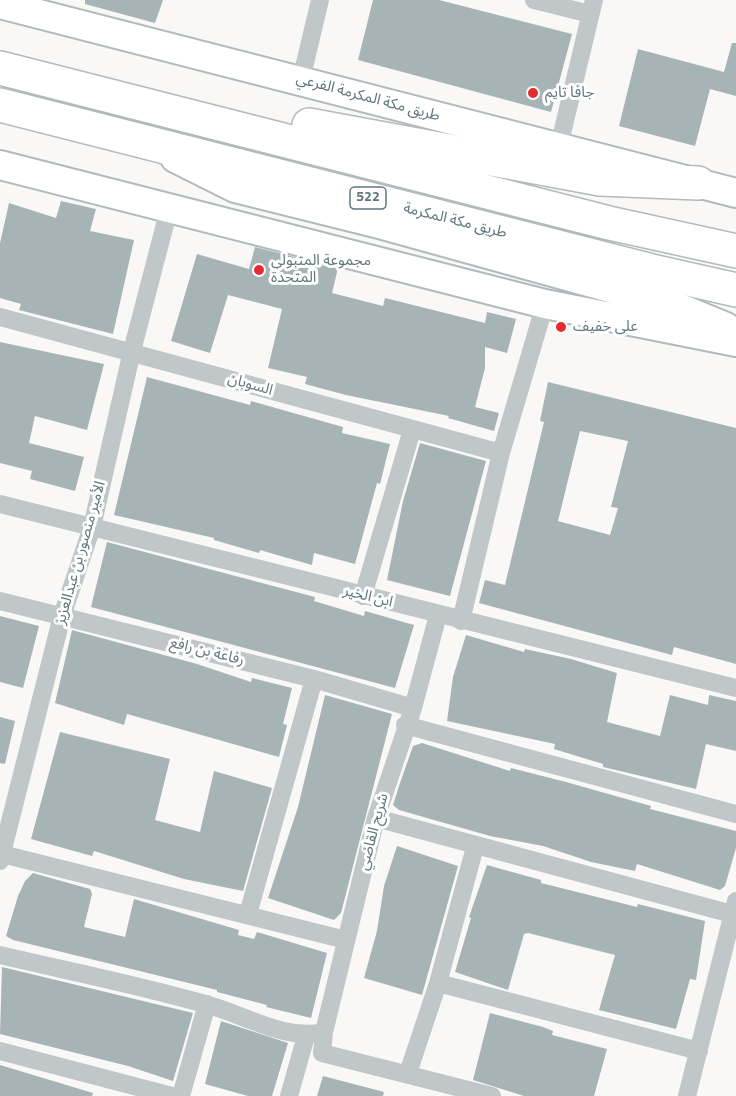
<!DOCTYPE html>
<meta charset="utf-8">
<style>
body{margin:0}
canvas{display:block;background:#f9f8f6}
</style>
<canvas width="736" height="1096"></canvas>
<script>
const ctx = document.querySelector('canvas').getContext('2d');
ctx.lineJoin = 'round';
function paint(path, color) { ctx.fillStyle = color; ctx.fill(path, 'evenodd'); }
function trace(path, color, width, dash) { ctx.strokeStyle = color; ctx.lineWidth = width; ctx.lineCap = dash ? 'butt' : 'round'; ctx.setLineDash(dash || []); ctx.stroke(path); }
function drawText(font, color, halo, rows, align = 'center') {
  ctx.font = font + ' "Titillium Web","Noto Sans Arabic",sans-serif'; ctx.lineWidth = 6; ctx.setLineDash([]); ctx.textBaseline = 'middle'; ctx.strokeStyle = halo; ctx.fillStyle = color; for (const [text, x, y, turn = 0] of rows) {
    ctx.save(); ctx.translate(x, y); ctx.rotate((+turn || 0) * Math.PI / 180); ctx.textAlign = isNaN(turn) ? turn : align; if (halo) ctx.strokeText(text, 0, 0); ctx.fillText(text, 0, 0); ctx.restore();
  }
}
const building = new Path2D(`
 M85 0H163L155 23 85 4Z
 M373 0H439L572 34 551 112 358 60Z
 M732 43H736V96L710 89 695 146 619 126 638 49 724 72Z
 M61 201 96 209 90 231 134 240 113 334 19 310 21 304 0 298V243L9 203 56 218Z
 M255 247 338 268 332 293 383 306 385 298 485 323 487 312 516 319 507 353 485 347V368L475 407 499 413 494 431 448 418 449 416 346 395 305 384 307 377 268 368 282 309 228 295 210 353 171 341 197 254 249 269Z
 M0 342 104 364 87 430 35 416 29 443 84 457 75 491 30 479 32 471 0 463Z
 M147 377 250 405 251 401 343 427 342 433 390 444 380 484 377 483 355 564 314 553 312 565 260 550 259 553 214 540V538L114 515Z
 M548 382 736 428V664L674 647 672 655 479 603 485 580 505 585 544 422 540 421ZM580 431 628 441 611 507 618 508 610 535 558 521Z
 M420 443 486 461 450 596 387 580 403 501Z
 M107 542 315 597 314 601 364 616 365 611 414 625 395 688 91 607Z
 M0 616 39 626 23 688 0 682Z
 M72 630 197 664 251 682 252 678 292 688 283 724 287 725 279 757 127 714 124 725 55 703Z
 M466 635 524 652 525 649 571 659 617 673 607 722 660 736 670 695 708 705 709 695 736 701V751L706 744 696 789 603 767V764L554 749 555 744 447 721 453 677Z
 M325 695 392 714 341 913 334 920 268 898 298 807Z
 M0 717 15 721 5 764 0 763Z
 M60 732 170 759 155 820 200 832 214 771 272 788 243 891 184 879 94 851 92 856 31 839Z
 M422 743 510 771 511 768 566 782 651 806 650 809 736 831V848L725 886 720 890 637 864 635 871 591 862 543 846 490 836 399 810 393 805 400 783 413 746Z
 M397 846 458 866 422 995 364 978 377 931 384 886Z
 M487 865 541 880V883L637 907 638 904 705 921 696 980 690 979 676 1029 599 1010 615 955 528 933 524 934 508 990 455 972 471 918 469 917Z
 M33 873 90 889 92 894 84 927 125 937 134 899 239 930 238 935 254 939 257 932 327 953 311 1018 266 1007 267 1005 217 992V990L13 940 6 936 18 896 25 881Z
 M2 967 193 1013 173 1081 128 1066 0 1034Z
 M490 1013 543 1027 553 1031 552 1035 607 1049 594 1096H524L473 1080Z
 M221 1021 288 1043 272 1096H248L205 1084Z
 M0 1065 93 1093 92 1096H0Z
 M323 1076 384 1092 383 1096H317Z`);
const street = new Path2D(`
 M534 0 590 14
 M301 80 320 0
 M559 146 594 0
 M0 317 501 453
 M0 504 736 688
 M363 596 412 430
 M0 601 314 679 413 708
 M438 615 413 708 376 818 324 1032 322 1053 492 1096
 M461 621 501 453 545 304
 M405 725 736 814
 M376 818 732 914
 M2 854 346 940
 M0 861 62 616 92 527 132 351 169 209
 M248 914 314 679
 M0 955C68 971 138 985 205 1004 244 1014 283 1041 324 1032
 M438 983 699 1051
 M0 1051 172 1096
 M408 1073 438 983 475 847
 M181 1096 207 1004
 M289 1096 306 1036
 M687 1096 736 901`);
const primary = new Path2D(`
 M0 4 736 193
 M175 158 235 188 383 225 675 306 726 327
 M0 165 545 304 736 342`);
const highway = new Path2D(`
 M0 68 609 223 736 251
 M0 105 652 271 736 290
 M309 125 600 179 698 183`);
const markers = [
 [533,93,6,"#e52b32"],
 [259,270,6,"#e52b32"],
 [561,327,6,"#e52b32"]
];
const shields = [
 [368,198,36]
];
const shieldNames = [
 ["522",368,198]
];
const poiNames = [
 ["جافا تايم",545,93],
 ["مجموعة المتبولي",271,261],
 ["المتحدة",271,278],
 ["على خفيف",573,327]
];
const streetNames = [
 ["طريق مكة المكرمة الفرعي",368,98,15],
 ["طريق مكة المكرمة",455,221,14],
 ["السوبان",250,385,16],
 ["الأمير منصور بن عبدالعزيز",81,553,-74],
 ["ابن الخير",368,597,14],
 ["رفاعة بن رافع",207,652,14],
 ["شريح القاضي",374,832,-75]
];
paint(building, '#a7b4b6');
trace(primary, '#b1babc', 32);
trace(highway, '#b3babc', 36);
trace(street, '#c0c7c9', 18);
trace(primary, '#fff', 28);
trace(highway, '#fff', 33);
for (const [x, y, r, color] of markers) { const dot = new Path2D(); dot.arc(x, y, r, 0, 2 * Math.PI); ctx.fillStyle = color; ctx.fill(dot); trace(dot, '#fff', 2); }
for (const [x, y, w] of shields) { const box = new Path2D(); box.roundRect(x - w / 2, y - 11, w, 22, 4.5); ctx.fillStyle = '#fff'; ctx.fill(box); trace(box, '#5f777c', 1.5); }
drawText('bold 14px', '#5f777c', null, shieldNames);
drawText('15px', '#5f777c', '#fff', poiNames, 'left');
drawText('15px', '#5f777c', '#fff', streetNames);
</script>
